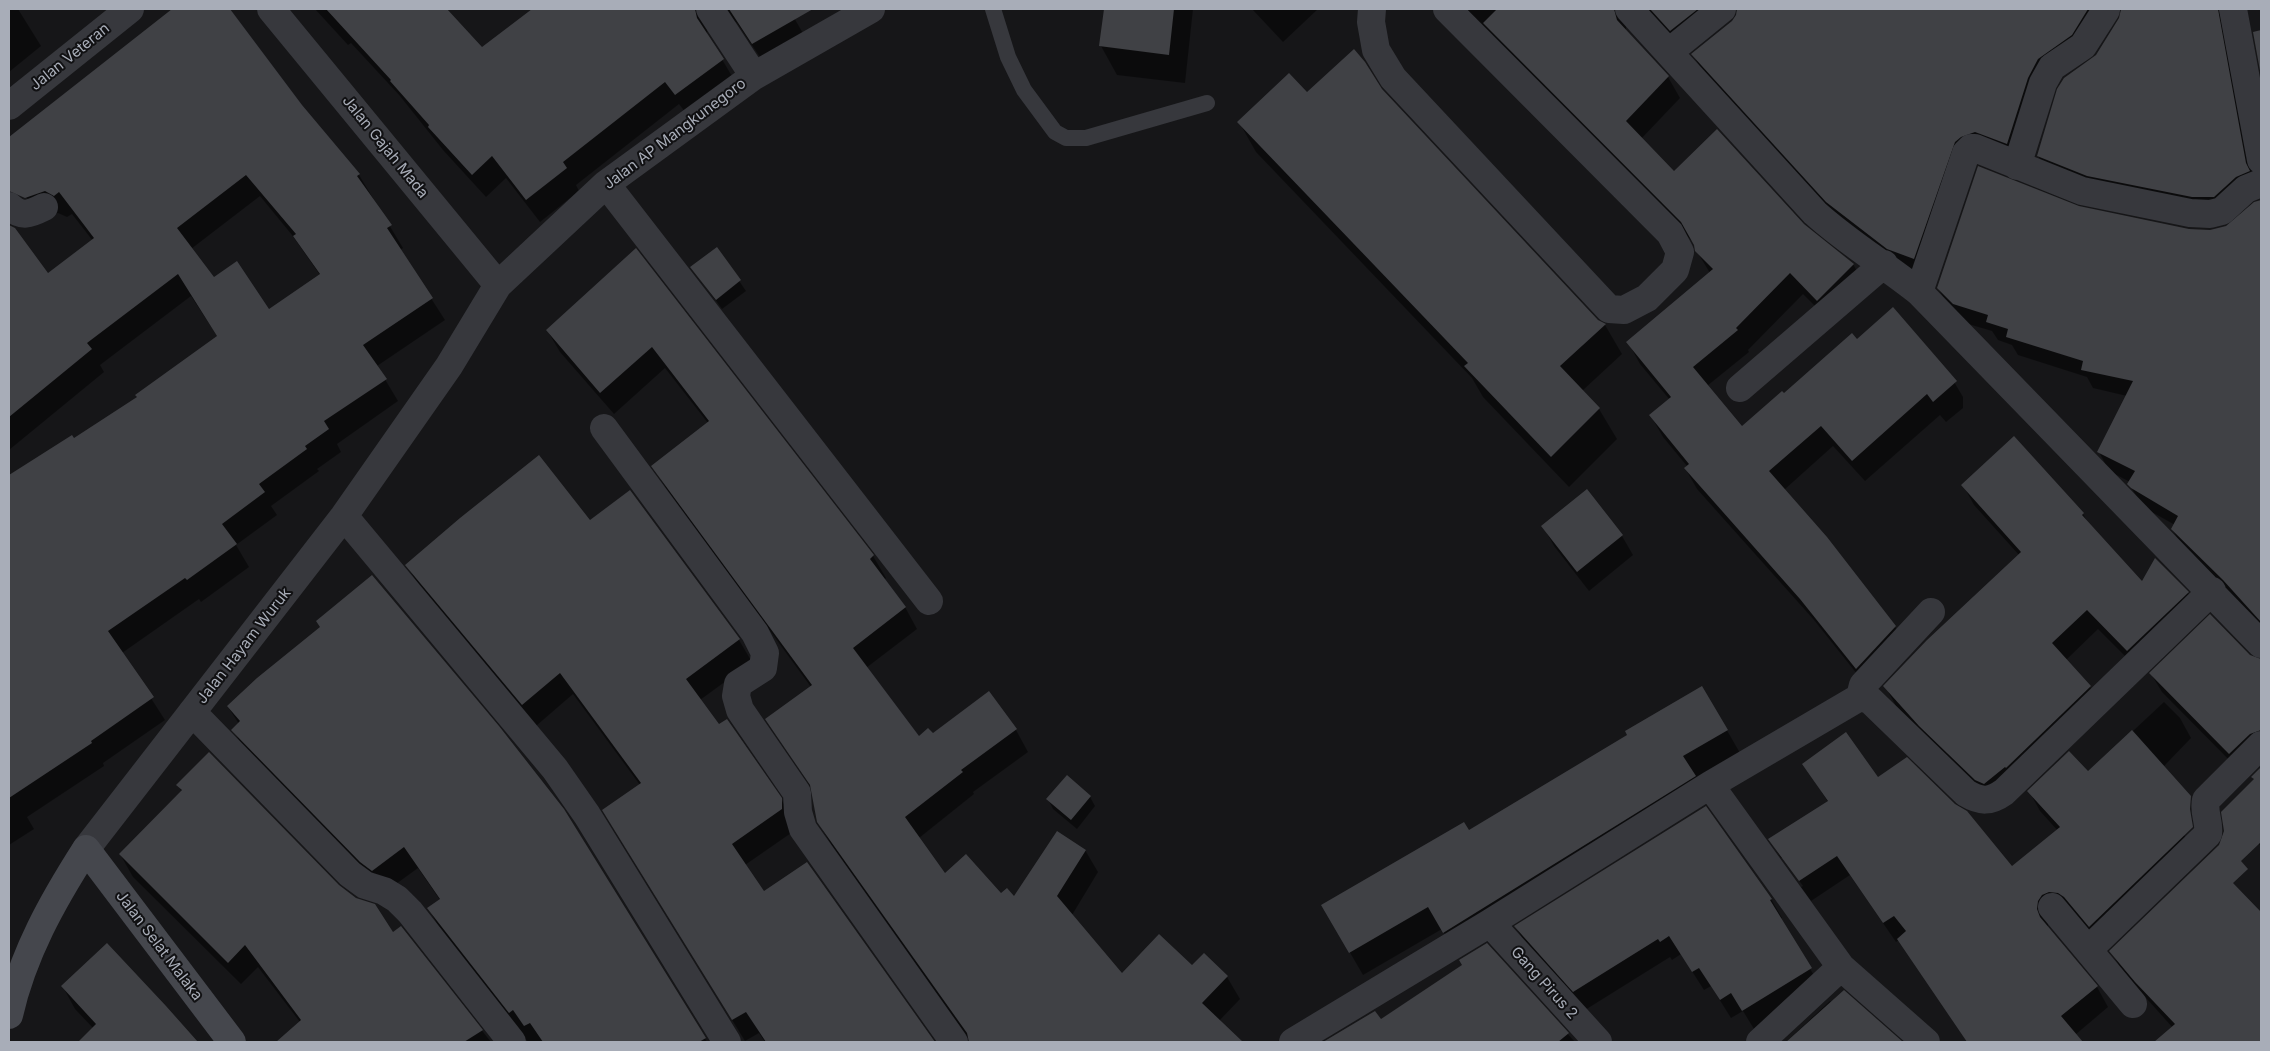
<!DOCTYPE html>
<style>
body{margin:0}
#map{position:relative;width:2270px;height:1051px;overflow:hidden;background:#161618;font-family:Inter,sans-serif}
canvas{display:block}
.frame{position:absolute;inset:0;border:10px solid #a8adb8;pointer-events:none}
</style>
<div id="map">
<canvas width="2270" height="1051"></canvas>
<div class="frame"></div>
</div>
<script>
const ctx = document.querySelector('canvas').getContext('2d');
ctx.lineJoin = 'round';
function paint(path, color) { ctx.fillStyle = color; ctx.fill(path, 'evenodd'); }
function trace(path, color, width, dash) { ctx.strokeStyle = color; ctx.lineWidth = width; ctx.lineCap = dash ? 'butt' : 'round'; ctx.setLineDash(dash || []); ctx.stroke(path); }
function drawText(font, color, halo, rows, align = 'center') {
  ctx.font = font + ' Inter,sans-serif'; ctx.lineWidth = 4; ctx.setLineDash([]); ctx.textBaseline = 'middle'; ctx.strokeStyle = halo; ctx.fillStyle = color; for (const [text, x, y, turn = 0] of rows) {
    ctx.save(); ctx.translate(x, y); ctx.rotate((+turn || 0) * Math.PI / 180); ctx.textAlign = isNaN(turn) ? turn : align; if (halo) ctx.strokeText(text, 0, 0); ctx.fillText(text, 0, 0); ctx.restore();
  }
}
const shadow = new Path2D(`
 M9 9H18L41 46 9 72Z
 M175 9H228L301 105 359 175 403 248 400 250 445 320 377 366 398 401 337 444 341 452 317 469 319 471 271 506 277 515 236 545 249 567 201 602 199 599 122 653 165 720 103 763 104 766 27 817 34 829 9 845V612L12 610 9 604V477L71 437 73 440 138 398 218 337 191 296 100 365 104 372 9 450V225L14 228 47 274 93 241 72 214 67 217 58 213 43 219 9 174V139ZM260 196 292 235 320 275 268 310 213 278 191 249Z
 M315 9H446L482 48 533 9H789L808 42 766 66 737 23 731 18 708 26 707 34 736 83 689 117 679 104 576 185 579 191 540 222 506 178 486 197 443 150 400 96 351 43 348 45Z
 M1105 9H1193L1185 83 1117 75 1101 46Z
 M1252 9H1318L1283 42Z
 M1457 9H1721L1683 51 1626 26V30L1668 77 1680 98 1641 139 1674 173 1803 225 1853 264 1865 286 1830 321 1803 294 1748 350 1749 352 1707 386 1741 428 1857 341 1950 375 1963 397V408L1946 422 1940 415 1865 481 1833 446 1784 490 1826 538 1895 627 1908 648 1869 689 1814 620 1697 489 1685 468 1687 466 1663 437 1651 416 1670 400 1640 364 1628 342 1710 273 1696 250 1695 244 1472 19Z
 M1746 9H2205L2203 21 2210 9H2232L2228 31 2256 183 2225 215 2049 174 2038 156 2122 14 2118 13 2049 78 2018 162 1971 155 1924 277 1899 267 1838 220 1703 73 1693 54 1736 32Z
 M1381 89 1597 321 1605 325 1622 354 1582 391 1599 409 1617 439 1569 487 1483 397 1472 378 1256 152 1239 122Z
 M2261 200V628L2183 548 2172 529 2175 525 2143 507 2129 484 2130 482 2109 471 2099 452 2127 396 2093 388 2087 377 2018 355 2012 345 1998 340 1992 331 1965 323 1949 307 1938 288 2078 207 2189 230 2210 231 2227 227Z
 M717 249 746 291 722 309 692 268Z
 M636 250 873 556 886 578 884 580 905 607 917 629 866 668 918 738 932 735 989 693 1016 730 1028 752 973 792 974 794 919 838 945 875 1015 899 1085 850 1098 872 1072 915 1122 975 1192 967 1204 954 1227 977 1240 999 1219 1021 1240 1042H971L831 844 818 822 812 789 767 719 811 687 666 488 653 466 708 423 665 368 614 414 560 352 547 330Z
 M2014 438 2083 514 2090 526 2143 583 2188 593 2199 612 2139 670 2098 629 2066 660 2090 687 2101 706 1988 800 1896 706 1885 686 2019 555 1974 505 1963 485Z
 M630 492 739 640 752 662 700 700 719 726 781 799 794 821V831L745 865 764 892 807 863 933 1042H765L759 1033 745 1041 617 832 640 785 573 694 536 726 420 587 407 566 590 522Z
 M1543 526 1622 536 1633 555 1589 591 1554 546Z
 M2249 656 2256 660H2261V754L2241 772 2162 692 2151 674Z
 M1702 687 1740 753 1457 955 1442 929 1363 975 1323 906 1468 832 1629 735Z
 M2164 702 2180 718 2191 738 2141 790 2184 835 2196 855 2101 946 2048 923V928L2097 987 2108 1007 2075 1035 2081 1042H1967L1899 940 1896 942 1850 875 1811 901 1801 887 1803 886 1783 858H1781L1770 840 1828 802 1804 764 1878 778 2012 868 2058 831 2040 811 2029 791 2088 773Z
 M228 707 573 824 707 1042H528L441 931 429 909 440 900 418 868 385 892 246 752 233 730 239 724Z
 M2261 769V846L2238 826 2255 780 2253 777Z
 M178 785 338 886 393 933 401 928 491 1042H278L300 1022 258 967 241 984 133 877 120 854 182 792Z
 M1090 797 1095 806 1077 829 1053 809 1048 799Z
 M1771 899 1782 918 1780 919 1821 987 1754 1029 1743 1011 1731 1018 1711 986 1704 990 1681 954 1672 960 1670 957 1585 1010 1526 945 1516 927Z
 M2260 913 2261 1042H2156L2173 1028 2122 971 2111 951Z
 M107 945 197 1042H79L93 1028 75 1009 63 987Z
 M1487 945 1575 1042H1325L1375 1012 1380 1020 1464 965Z
 M1844 992 1901 1042H1786L1830 1001 1832 1003Z`);
const building = new Path2D(`
 M172 9H230L302 105 360 174 357 176 392 225 387 228 433 298 363 345 387 379 324 421 329 429 305 446 307 449 259 484 265 492 222 524 237 544 187 580 185 578 108 631 154 697 91 741 92 743 9 798V475L72 435 74 438 137 397 135 395 217 336 178 274 87 343 92 349 9 417V225L15 228 48 273 94 238 59 192 54 196 45 191 25 198 9 191V137ZM246 175 296 234 293 236 320 274 269 309 237 261 214 277 177 228Z
 M326 9H447L482 47 532 9H695L697 18 724 59 675 95 665 82 563 162 567 168 526 200 492 156 472 175 428 127 429 125 390 81 391 80Z
 M729 9H813L752 44Z
 M1104 9H1174L1169 55 1099 46Z
 M1497 9H1614L1617 20 1669 76 1626 121 1674 171 1717 129 1804 224 1854 264 1817 301 1790 273 1736 328 1738 330 1693 367 1742 426 1782 391 1784 393 1852 333 1857 339 1893 307 1957 381 1933 402 1927 394 1852 461 1821 426 1769 471 1827 537 1896 626 1856 669 1800 599 1684 468 1689 464 1649 415 1671 397 1626 342 1713 269 1695 251 1694 245 1681 222 1483 23Z
 M1650 9H1698L1670 31Z
 M1737 9H2088L2072 35 2038 59 2028 78 2007 144 1975 132 1961 137 1955 142 1914 259 1887 249 1826 202 1691 54 1732 21 1736 15Z
 M2121 9H2218L2246 163 2250 171 2236 177 2214 197H2192L2087 176 2037 156 2057 89 2064 78 2096 55 2119 18Z
 M2261 30V76L2253 32Z
 M1354 49 1365 62 1382 89 1598 320 1606 324 1560 366 1600 408 1551 457 1464 366 1468 363 1237 122 1289 73 1307 92Z
 M1978 166 2079 206 2189 229 2210 230 2226 226 2254 202 2261 200V622L2223 580 2171 529 2178 516 2131 488 2127 484 2135 471 2097 452 2133 381 2081 370 2083 361 2006 337 2008 329 1986 322 1988 315 1953 304 1937 288Z
 M717 247 741 280 716 300 690 267Z
 M636 248 874 555 870 559 906 607 853 648 919 736 928 728 933 733 989 691 1017 729 961 770 963 772 905 817 945 873 966 854 1001 893 1007 888 1014 896 1057 831 1086 850 1057 896 1122 973 1159 934 1192 965 1204 953 1228 976 1202 1003 1243 1042H969L967 1033 817 822 810 785 765 719 812 685 651 466 709 421 652 347 600 393 546 330Z
 M2014 436 2084 513 2082 515 2142 581 2155 558 2189 592 2127 651 2087 610 2052 643 2091 686 2006 768 2005 767 1984 784 1975 780 1919 726 1883 686 1927 640 2021 552 1961 485Z
 M539 455 590 520 630 490 740 639 686 679 719 724 727 719 782 798V809L732 844 764 891 807 862 935 1042H766L746 1012 732 1020 602 810 641 783 560 673 522 705 405 565 460 518Z
 M1587 489 1623 535 1577 572 1541 526Z
 M372 575 499 726 564 809 706 1038 699 1042H543L530 1023 524 1026 513 1010 509 1013 427 908 440 899 404 847 372 871 360 862 231 730 240 721 227 706 257 678 320 627 316 621Z
 M2210 614 2250 655 2261 659V730L2250 734 2229 754 2149 673Z
 M1702 686 1728 730 1683 756 1696 776 1443 933 1428 907 1349 953 1321 905 1464 822 1469 830 1627 735 1625 731Z
 M2132 730 2191 796 2190 809 2193 827 2089 927 2064 897 2058 893 2049 892 2042 895 2038 901 2037 909 2040 917 2098 986 2061 1016 2083 1042H1967L1897 939 1906 931 1894 916 1883 923 1837 856 1799 881 1768 839 1828 801 1802 764 1846 732 1878 777 1907 757 1955 804 1967 811 2012 866 2060 827 2027 791 2069 751 2088 771Z
 M209 752 339 885 356 898 375 904 393 932 401 926 483 1030 464 1042H276L301 1020 245 945 228 963 119 854 182 790 176 785Z
 M2261 767V842L2241 861 2248 869 2233 883 2261 912V1042H2154L2175 1024 2135 982 2109 951 2219 845 2224 831 2221 812 2254 779 2251 777Z
 M1067 775 1091 796 1071 820 1046 799Z
 M1706 806 1772 899 1770 900 1812 968 1742 1011 1731 993 1720 1000 1699 968 1692 972 1669 936 1660 942 1658 939 1573 992 1514 926Z
 M107 943 166 1006 198 1042H78L96 1024 61 986Z
 M1487 943 1569 1033 1558 1042H1323L1375 1011 1381 1019 1462 965 1459 960Z
 M1844 990 1903 1042H1786Z`);
const lane = new Path2D(`
 M993 9 1008 57 1024 90 1055 132 1066 138H1086L1207 103`);
const street = new Path2D(`
 M271 9 498 285
 M710 9 754 76
 M1372 9 1371 22 1376 50 1393 78 1609 309 1624 310 1647 298 1675 270 1680 252 1670 233 1447 9
 M1629 9 1815 213C1847 242 1885 265 1919 292L2261 644
 M2233 9 2261 160
 M1669 52 1722 9
 M9 106 130 9
 M2017 166 2043 83 2052 67 2083 46 2106 10
 M606 184 929 601
 M9 206C22 218 30 214 44 207
 M1919 292 1966 153 1971 148H1975L2082 191 2190 213 2210 214 2222 211 2246 189 2261 183
 M1740 388 1884 264
 M604 428 755 633 765 653 763 668 738 684 736 696 740 710 797 793 798 812 803 829 954 1042
 M344 516 555 769 587 815 727 1042
 M1860 697 1863 685 1931 612
 M192 712 350 874 365 885 384 891 397 899 410 912 512 1042
 M1710 785 1841 967 1926 1042
 M86 849 344 516 449 366 498 285 606 184 754 76 871 9
 M2052 907 2088 950 2208 834C2210 822 2203 813 2206 800L2261 745
 M1490 923 1598 1042
 M2088 950 2133 1004
 M1293 1042 1490 923 1710 785 1860 697 1870 700 1966 793C1981 802 1990 802 2004 792L2212 591
 M1760 1042 1841 967`);
const secondary = new Path2D(`
 M9 1015C23 954 52 902 86 849L232 1042`);
const streetNames = [
 ["Jalan Veteran",70,57,-39],
 ["Jalan AP Mangkunegoro",675,134,-37],
 ["Jalan Gajah Mada",385,147,51],
 ["Jalan Hayam Wuruk",244,646,-52],
 ["Jalan Selat Malaka",159,946,53],
 ["Gang Pirus 2",1544,983,48]
];
paint(shadow, '#0007');
paint(building, '#404145');
trace(lane, '#37383d', 16);
trace(street, '#37383d', 28);
trace(secondary, '#45474d', 28);
drawText('15px', '#a8adb8', '#111113', streetNames);
</script>
